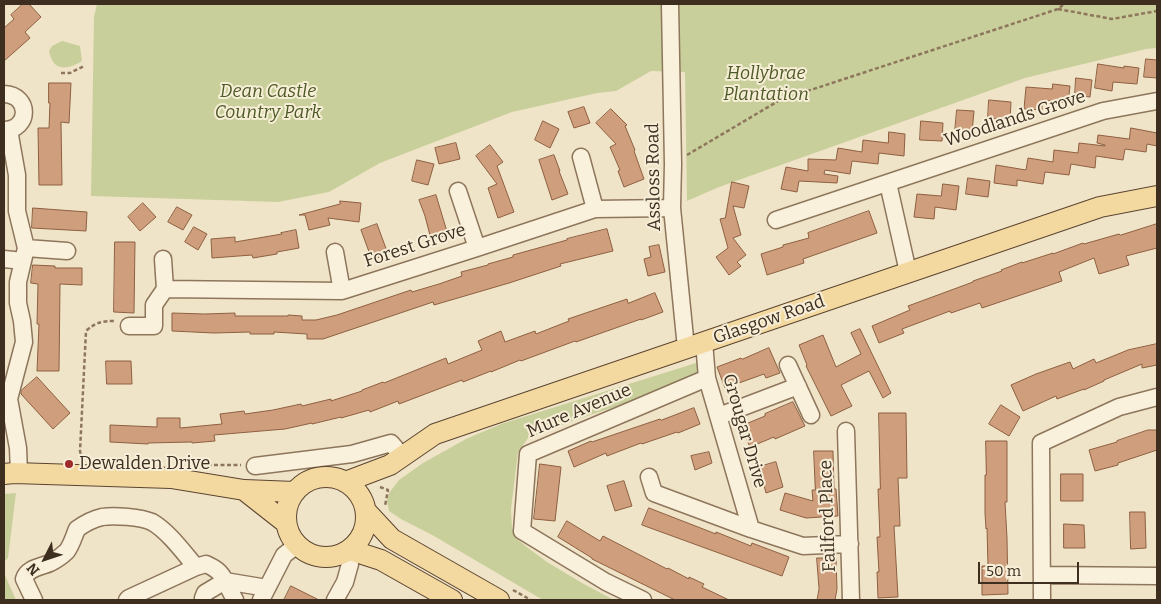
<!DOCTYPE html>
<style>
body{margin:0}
#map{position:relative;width:1161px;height:604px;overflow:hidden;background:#f0e4c8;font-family:Bitter,serif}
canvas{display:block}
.frame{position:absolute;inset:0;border:5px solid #3d2e20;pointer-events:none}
.north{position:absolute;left:20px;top:534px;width:50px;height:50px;-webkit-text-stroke:4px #f7eed8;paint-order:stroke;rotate:229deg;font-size:14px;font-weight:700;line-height:20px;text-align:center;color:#3d2e20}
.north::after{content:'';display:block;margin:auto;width:18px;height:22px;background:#3d2e20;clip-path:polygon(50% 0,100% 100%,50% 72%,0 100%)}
.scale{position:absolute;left:978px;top:562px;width:101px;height:22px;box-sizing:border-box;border:2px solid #3d2e20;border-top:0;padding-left:6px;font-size:15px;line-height:18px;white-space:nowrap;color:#3d2e20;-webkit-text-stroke:4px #f7eed8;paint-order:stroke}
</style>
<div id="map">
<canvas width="1161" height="604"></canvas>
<div class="frame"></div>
<div class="north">N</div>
<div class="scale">50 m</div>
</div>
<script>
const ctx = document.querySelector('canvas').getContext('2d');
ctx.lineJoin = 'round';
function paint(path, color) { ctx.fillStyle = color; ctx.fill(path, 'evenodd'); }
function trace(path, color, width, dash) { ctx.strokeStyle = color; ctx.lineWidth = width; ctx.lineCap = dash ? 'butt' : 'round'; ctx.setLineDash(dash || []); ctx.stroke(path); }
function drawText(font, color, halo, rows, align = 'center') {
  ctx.font = font + ' Bitter,serif'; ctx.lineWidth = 4; ctx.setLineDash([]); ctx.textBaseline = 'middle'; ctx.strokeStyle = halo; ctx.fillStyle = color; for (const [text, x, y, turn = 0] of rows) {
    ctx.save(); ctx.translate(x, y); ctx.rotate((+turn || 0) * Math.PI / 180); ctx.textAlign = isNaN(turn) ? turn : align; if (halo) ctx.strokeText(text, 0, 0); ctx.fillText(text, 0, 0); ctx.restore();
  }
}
const green = new Path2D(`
 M97 4H1157V48L1146 49 1025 78 719 187 687 201 685 72 651 71 616 91 597 93 512 112 380 163 329 192 278 202 91 196 94 17Z
 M62 41 80 46 82 61C67 70 53 72 49 51L52 46Z
 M696 363 699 366 700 373 672 388 572 421 528 438 518 452 511 509 512 528 517 539 528 548 547 562 582 583 614 600H543L434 536 401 519 389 511 387 501 389 493 399 480 423 463 466 439 501 424Z
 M16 493 8 558 4 562V494Z
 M4 573 16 600H4Z`);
const building = new Path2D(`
 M23 4H29L41 17 25 32 30 38 4 61V28L14 19 11 15Z
 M1146 59 1157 60V78L1144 77Z
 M1098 64 1124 68V66L1139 68 1137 84 1113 82 1112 91 1095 88Z
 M1076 78 1092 80 1090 97 1075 95Z
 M49 83H71L69 123 61 122 62 185H39L38 128H49L50 103H49Z
 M1053 84 1070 86 1068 103 1042 100V110L1024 109 1026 87 1052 89Z
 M989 100 1011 102 1010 120 988 118Z
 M584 107 590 123 574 128 568 112Z
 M611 109 627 125 625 126 635 150 634 151 644 179 624 187 618 171 620 170 610 147 616 144 596 123Z
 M957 110 974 111 972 133 955 132Z
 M543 121 559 129 550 148 535 140Z
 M921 121 943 123 942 141 920 140Z
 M1131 128 1157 133V146L1147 144 1146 152 1125 149 1123 160 1096 156 1095 168 1071 164 1069 175 1045 172 1043 184 1017 180V186L994 183 996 165 1026 170 1028 158 1053 162 1054 150 1078 153 1079 143 1105 146V145L1097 143 1098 135 1129 139Z
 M889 132 905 134 904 156 879 153 878 164 852 161 850 174 825 170 824 174 838 176 837 183 799 181 797 192 781 189 786 167 808 171V159L836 160 838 148 862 152 863 140 888 143Z
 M456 143 460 159 439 164 435 148Z
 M490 145 503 162 497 166 514 212 498 218 488 188 497 184 476 156Z
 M554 155 560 171H559L568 194 552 200 539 160Z
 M417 160 434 164 428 185 412 181Z
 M968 178 990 181 988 197 966 194Z
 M732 182 749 186 744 208 733 206 741 235 733 238 746 255 737 262 741 266 729 275 716 257 728 248 720 219 725 218Z
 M943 184 959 186 956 210 935 207 934 219 914 217 917 194 941 196Z
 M436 195 448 235 431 239 425 216 419 200Z
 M340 201 361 203 359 222 328 218 330 225 309 230 305 215H299L340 204Z
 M143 203 156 217 140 231 128 217Z
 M177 207 192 215 183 230 168 222Z
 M33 208 87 212 86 231 32 228Z
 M869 211 877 233 803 259 804 263 767 275 761 254 783 247V245L809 238 808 233Z
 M377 224 388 254 372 260 361 230Z
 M1157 224V248L1126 256 1129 265 1099 274 1094 258 1059 272 1062 281 982 308 980 303 951 313 950 311 902 329 904 333 879 343 872 326 910 310 908 306 973 282V281L1002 271 1001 270 1022 262V263L1053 253V254L1083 243 1084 244 1119 234 1120 235Z
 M194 227 207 234 198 250 185 242Z
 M607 229 613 251 560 264 561 266 509 283 434 305 433 302 323 339H307V334L274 332V334H250V332L214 333 172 331V313L205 314 235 313V316H288V315L302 316V320H316L337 315 411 290 412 292 439 284 462 276 461 272 488 265V264L513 257V255L567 240V239Z
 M296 230 299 248 277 252V254L253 258 252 255 212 258 211 239 235 237V242L282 234 281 233Z
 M115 242H135L134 313 114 312Z
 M659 245 665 272 648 276 644 259 651 257 649 247Z
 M33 265 55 266V268H82V285L60 284 59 371H37L39 324H37L38 284 31 283Z
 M655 293 663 312 641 320V319L576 342 575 341 521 361 520 360 491 372V371L463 382 462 380 399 404 398 401 370 412 369 410 341 418V417L312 424V423L285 429 214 435 215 441 192 443V442L148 443V444L110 442V425L157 427V418H180V428L222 424 220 414 244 411 245 414 273 410 301 404 302 406 331 399V401L362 391V390L383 382 384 383 446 358 448 364 482 350 478 341 501 331 505 342 535 331 536 334 569 321 568 319 627 299 628 303Z
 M860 329 891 393 883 398 869 371 841 385 852 406 831 416 806 366 807 365 799 345 823 335 836 367 861 354 851 333Z
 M1157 344V365L1142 368V364L1104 380V381L1084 390V389L1057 399 1056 396 1023 411 1011 385 1036 374 1070 362 1073 369 1094 359 1096 363 1128 350Z
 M769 348 780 373 766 378 764 374 725 388 717 367 741 358 742 359Z
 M106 361H131L132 384H107Z
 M37 377 70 413 53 429 21 394V391Z
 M793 402 805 426 775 439 774 437 750 447 741 426 765 416V414Z
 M1001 405 1020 417 1009 436 989 424Z
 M694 408 700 424 678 433 677 432 642 444 641 443 607 456 606 453 574 467 568 451 591 441 592 442 660 419 661 420Z
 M879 413H906L907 478H898L900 526H894L898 597 878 598 877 572H879L877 537H880L878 489H880Z
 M1148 430H1157V450L1118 463V465L1095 471 1089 450 1117 442V441Z
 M986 441H1007V502H1005L1007 538 1008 594 982 595V566H988L987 528 986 529 985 513V475H986Z
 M814 451H833L834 489H836L838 516 806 518 780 510 785 493 813 501 812 490H815Z
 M709 452 712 463 695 470 691 456Z
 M776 462 783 487 766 493 759 467Z
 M540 464 561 467 555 521 534 519Z
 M1061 474H1083V501H1061Z
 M624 481 632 506 615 511 607 486Z
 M649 508 716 534V532L751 546 752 543 789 557 782 576 642 525Z
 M1130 512H1145L1146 548 1131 549Z
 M567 521 600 541 603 536 667 569 668 568 689 579V577L704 584 702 587 729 600H675L592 559V558L558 537Z
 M1064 524 1084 525 1085 548H1064Z
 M817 558H836L837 589 835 600H817L819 589Z
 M291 586 319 600H284Z`);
const path = new Path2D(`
 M1058 9 1112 19 1157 11
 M61 73H70L84 66
 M687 155 780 100 1058 9 1064 4
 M82 460 80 451 86 331C96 322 102 321 116 321
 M201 465H241
 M380 487 388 490 385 506
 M305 557 316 562 336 564
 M513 590 531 600`);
const minor = new Path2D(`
 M670 4 673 164 672 208 686 348
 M4 94C31 95 30 130 4 130
 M9 130 17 175V211L26 248 18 282V303L22 321 24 342 9 399 18 448 19 473
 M581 157 595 209
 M888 183 908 272
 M458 191 477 248
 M776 220 1103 111 1157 101
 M26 248 67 251
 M335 252 342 291
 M4 259 23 261
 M163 259 165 289 342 291 477 248 595 209 672 208
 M129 326H154V305L165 289
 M704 342 707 378 751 529
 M788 365 811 415
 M719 416 798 386
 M846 431 851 600
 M255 466 352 454 391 443 402 456
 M649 477 654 493 751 529 803 546 850 544
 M1043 575 1157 576
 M34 600 24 579C27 568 41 567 50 563 56 560 63 555 67 551 72 544 74 536 77 529 84 524 93 519 102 517 114 515 141 517 152 522 168 531 184 553 196 567
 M127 600 129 598 196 567 206 564C215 568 221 572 225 581L267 588
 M203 600V598L205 593 225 581 235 600
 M261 600 284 555 297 545
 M335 600 345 582 350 564 347 551
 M643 600 606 582 522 531 528 454 707 378
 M1042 600 1041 443 1119 407 1157 397`);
const major = new Path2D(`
 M4 474 14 473 171 478 244 490 295 492
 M286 517a40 40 0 1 1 80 0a40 40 0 1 1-80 0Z
 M345 482 390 465 435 434 1100 207 1157 196
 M244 490 286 523
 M366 511 392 539 499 600
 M350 550 381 560 452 600`);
const markers = [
 [69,464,5,"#9e2a2b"]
];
const parkNames = [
 ["Hollybrae",766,74],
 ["Plantation",766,95],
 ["Dean Castle",268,92],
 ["Country Park",268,113]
];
const streetNames = [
 ["Woodlands Grove",1015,119,-18],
 ["Assloss Road",654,177,-91],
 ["Forest Grove",415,246,-18],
 ["Glasgow Road",769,320,-19],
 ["Mure Avenue",579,411,-23],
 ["Grougar Drive",744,431,74],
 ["Failford Place",828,516,-92]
];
const poiNames = [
 ["Dewalden Drive",79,464]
];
paint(green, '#c9cf9b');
paint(building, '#cf9f7d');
trace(building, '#8d5f41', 1);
trace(minor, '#8d765c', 19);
trace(major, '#5b4430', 22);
trace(path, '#8d765c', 2.5, [4, 2.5]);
trace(minor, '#faf1dc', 16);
trace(major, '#f3d9a0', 20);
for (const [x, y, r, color] of markers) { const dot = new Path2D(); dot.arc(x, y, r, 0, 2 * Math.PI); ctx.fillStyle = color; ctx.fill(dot); trace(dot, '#f7eed8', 2); }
drawText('italic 18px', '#4d5a26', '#f7eed8', parkNames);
drawText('18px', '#3d2e20', '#f7eed8', streetNames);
drawText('18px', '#3d2e20', '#f7eed8', poiNames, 'left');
</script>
